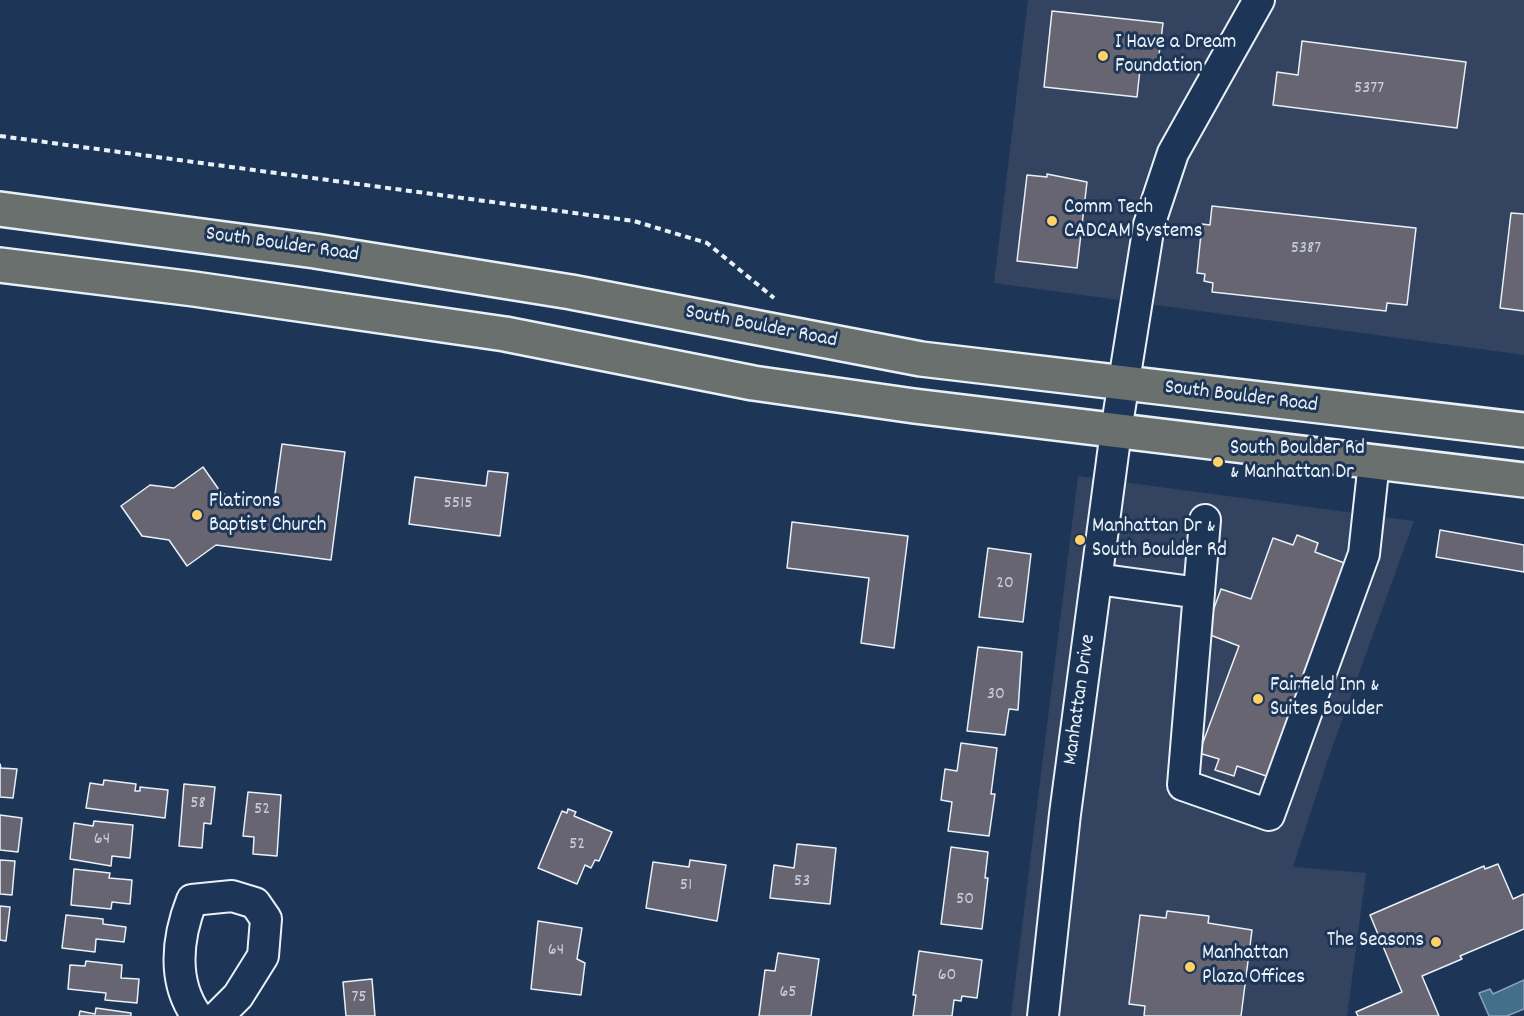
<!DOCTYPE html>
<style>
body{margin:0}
canvas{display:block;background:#1d3557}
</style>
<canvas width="1524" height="1016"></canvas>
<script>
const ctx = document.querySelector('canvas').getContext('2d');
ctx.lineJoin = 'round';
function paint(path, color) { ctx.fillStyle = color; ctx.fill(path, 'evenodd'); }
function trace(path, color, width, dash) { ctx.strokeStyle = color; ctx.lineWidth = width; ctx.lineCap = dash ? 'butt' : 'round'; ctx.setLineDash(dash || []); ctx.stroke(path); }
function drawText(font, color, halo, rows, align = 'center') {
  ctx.font = font + ' Dekko,sans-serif'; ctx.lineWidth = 6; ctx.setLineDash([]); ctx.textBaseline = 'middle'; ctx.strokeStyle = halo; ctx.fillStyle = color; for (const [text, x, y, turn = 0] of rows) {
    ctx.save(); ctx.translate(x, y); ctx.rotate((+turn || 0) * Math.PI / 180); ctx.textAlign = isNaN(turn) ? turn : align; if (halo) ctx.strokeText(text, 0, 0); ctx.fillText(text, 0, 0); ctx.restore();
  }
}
const built = new Path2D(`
 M1028 0H1524V355L994 283Z
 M1078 476 1414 521 1327 762 1293 867 1366 873 1347 1016H1011Z`);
const water = new Path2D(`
 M1524 980V1009L1507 1016H1489L1479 993 1490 989 1493 994Z`);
const building = new Path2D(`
 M1052 11 1163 23 1157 71 1140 69 1137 97 1044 87Z
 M1302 41 1466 62 1457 128 1273 105 1277 72 1298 75Z
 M1047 174 1087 182 1077 268 1017 261 1027 175 1047 177Z
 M1212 206 1416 228 1407 305 1387 303 1386 311 1212 292 1213 283 1204 281 1205 274 1197 273 1202 224 1210 225Z
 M1511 213 1524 214V311L1500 308Z
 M282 444 345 452 331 560 216 545 187 566 169 540 142 536 121 506 150 485 174 488 203 467 222 494 274 501Z
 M488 471 508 473 500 536 409 524 415 477 486 486Z
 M792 522 908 536 894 648 861 643 869 578 787 568Z
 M1440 530 1524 545V572L1436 557Z
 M1297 535 1318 543 1315 552 1347 564 1269 777 1237 766 1234 776 1215 770 1219 759 1199 753 1239 646 1205 633 1221 589 1251 599 1273 538 1293 545Z
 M988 548 1031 554 1023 622 979 617Z
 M978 647 1022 652 1018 710 1009 709 1005 735 967 731Z
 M961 743 997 748 991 794H995L989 836 948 831 952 802 941 800 945 769 957 771Z
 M0 764 1 768 17 769 13 798 0 797Z
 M104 780 136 784 135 791H140V787L168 790 165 818 86 808 90 783 103 785Z
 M184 784 215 787 211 824 204 823 202 848 179 846Z
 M248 792 281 795 277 856 253 854 254 837 243 836Z
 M568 809 576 812 574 816 612 832 599 861 595 860 591 868 585 865 577 884 538 868 562 811 567 813Z
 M0 815 22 818 18 852 0 850Z
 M94 821 133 825 130 858 112 856 111 866 70 859 74 823 93 826Z
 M797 844 836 848 830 904 770 898 774 865 794 868Z
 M951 847 988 852 985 878H988L982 929 941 924Z
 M0 860 15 861 12 895 0 894Z
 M690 860 726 865 717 921 646 908 653 862 689 867Z
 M1498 864 1513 899 1524 894V929L1460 956 1462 959 1422 976 1439 1016H1358L1356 1012 1402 992 1370 915 1484 866 1485 869Z
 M74 869 110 873 109 878 132 880 130 904 112 902 111 909 71 905Z
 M0 906 10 907 6 941 0 940Z
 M1167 911 1209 916 1208 923 1252 930 1241 1016H1144L1145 1006 1129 1004 1140 915 1166 918Z
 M66 915 103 919V924L126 927 124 942 96 939 95 952 62 948Z
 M538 921 582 928 577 959 585 963 581 995 531 989Z
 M919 951 982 960 977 998 962 996 961 1001 954 1000 952 1016H913L916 995H913Z
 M778 953 819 959 811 1016H759L765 970 775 971Z
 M86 961 122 965 121 978 139 979 137 1003 105 1000 106 993 68 989 70 965 85 966Z
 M372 979 375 1016H346L343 982Z
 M96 1008 131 1013V1016H79L80 1011 95 1014Z`);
const path = new Path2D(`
 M0 136 634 221 707 243 774 298`);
const minor = new Path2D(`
 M1205 520 1183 785 1269 815 1364 554 1374 462
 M1097 579 1199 593
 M197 1016C172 982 177 938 192 900L232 896 255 903 266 919 263 956 238 996 218 1016
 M1043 1016 1065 814 1116 431 1149 225 1173 153 1259 0`);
const major = new Path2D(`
 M0 209 315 251 571 292 921 359 1524 430
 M0 265 194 289 505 334 753 383 914 406 1524 480`);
const markers = [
 [1103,56,6,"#ffd166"],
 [1052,221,6,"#ffd166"],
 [1218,462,6,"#ffd166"],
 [197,515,6,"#ffd166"],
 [1080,540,6,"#ffd166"],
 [1258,699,6,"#ffd166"],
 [1436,942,6,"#ffd166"],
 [1190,967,6,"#ffd166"]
];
const numberNames = [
 ["5377",1369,90],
 ["5387",1306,250],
 ["5515",458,505],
 ["20",1005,585],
 ["30",996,696],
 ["58",198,805],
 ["52",262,811],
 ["64",102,841],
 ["52",577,846],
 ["53",802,883],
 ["51",686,887],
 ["50",965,901],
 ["64",556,952],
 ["60",947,977],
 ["65",788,994],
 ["75",359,999]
];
const poiNames = [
 ["I Have a Dream",1115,44],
 ["Foundation",1115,68],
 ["Comm Tech",1064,209],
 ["CADCAM Systems",1064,233],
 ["South Boulder Rd",1230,450],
 ["& Manhattan Dr",1230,474],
 ["Flatirons",209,503],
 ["Baptist Church",209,527],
 ["Manhattan Dr &",1092,528],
 ["South Boulder Rd",1092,552],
 ["Fairfield Inn &",1270,687],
 ["Suites Boulder",1270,711],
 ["The Seasons",1424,942,"right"],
 ["Manhattan",1202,955],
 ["Plaza Offices",1202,979]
];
const streetNames = [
 ["South Boulder Road",282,246,8],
 ["South Boulder Road",761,328,11],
 ["South Boulder Road",1241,398,7],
 ["Manhattan Drive",1081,700,-82]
];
paint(built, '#34435f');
paint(water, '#446f8a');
trace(water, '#86a3b6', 1.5);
paint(building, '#686573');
trace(building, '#e8f1f8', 1.5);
trace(minor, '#e8f1f8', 34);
trace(major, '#e8f1f8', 38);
trace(path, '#e8f1f8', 4, [6, 4.5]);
trace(minor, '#1d3557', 30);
trace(major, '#6a706d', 33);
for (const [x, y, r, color] of markers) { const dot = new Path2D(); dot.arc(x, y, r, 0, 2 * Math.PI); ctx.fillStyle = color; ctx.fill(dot); trace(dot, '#1d3557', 2); }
drawText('18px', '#c8ced7', null, numberNames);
drawText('21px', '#e8f1f8', '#1d3557', poiNames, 'left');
drawText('21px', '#e8f1f8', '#1d3557', streetNames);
</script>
